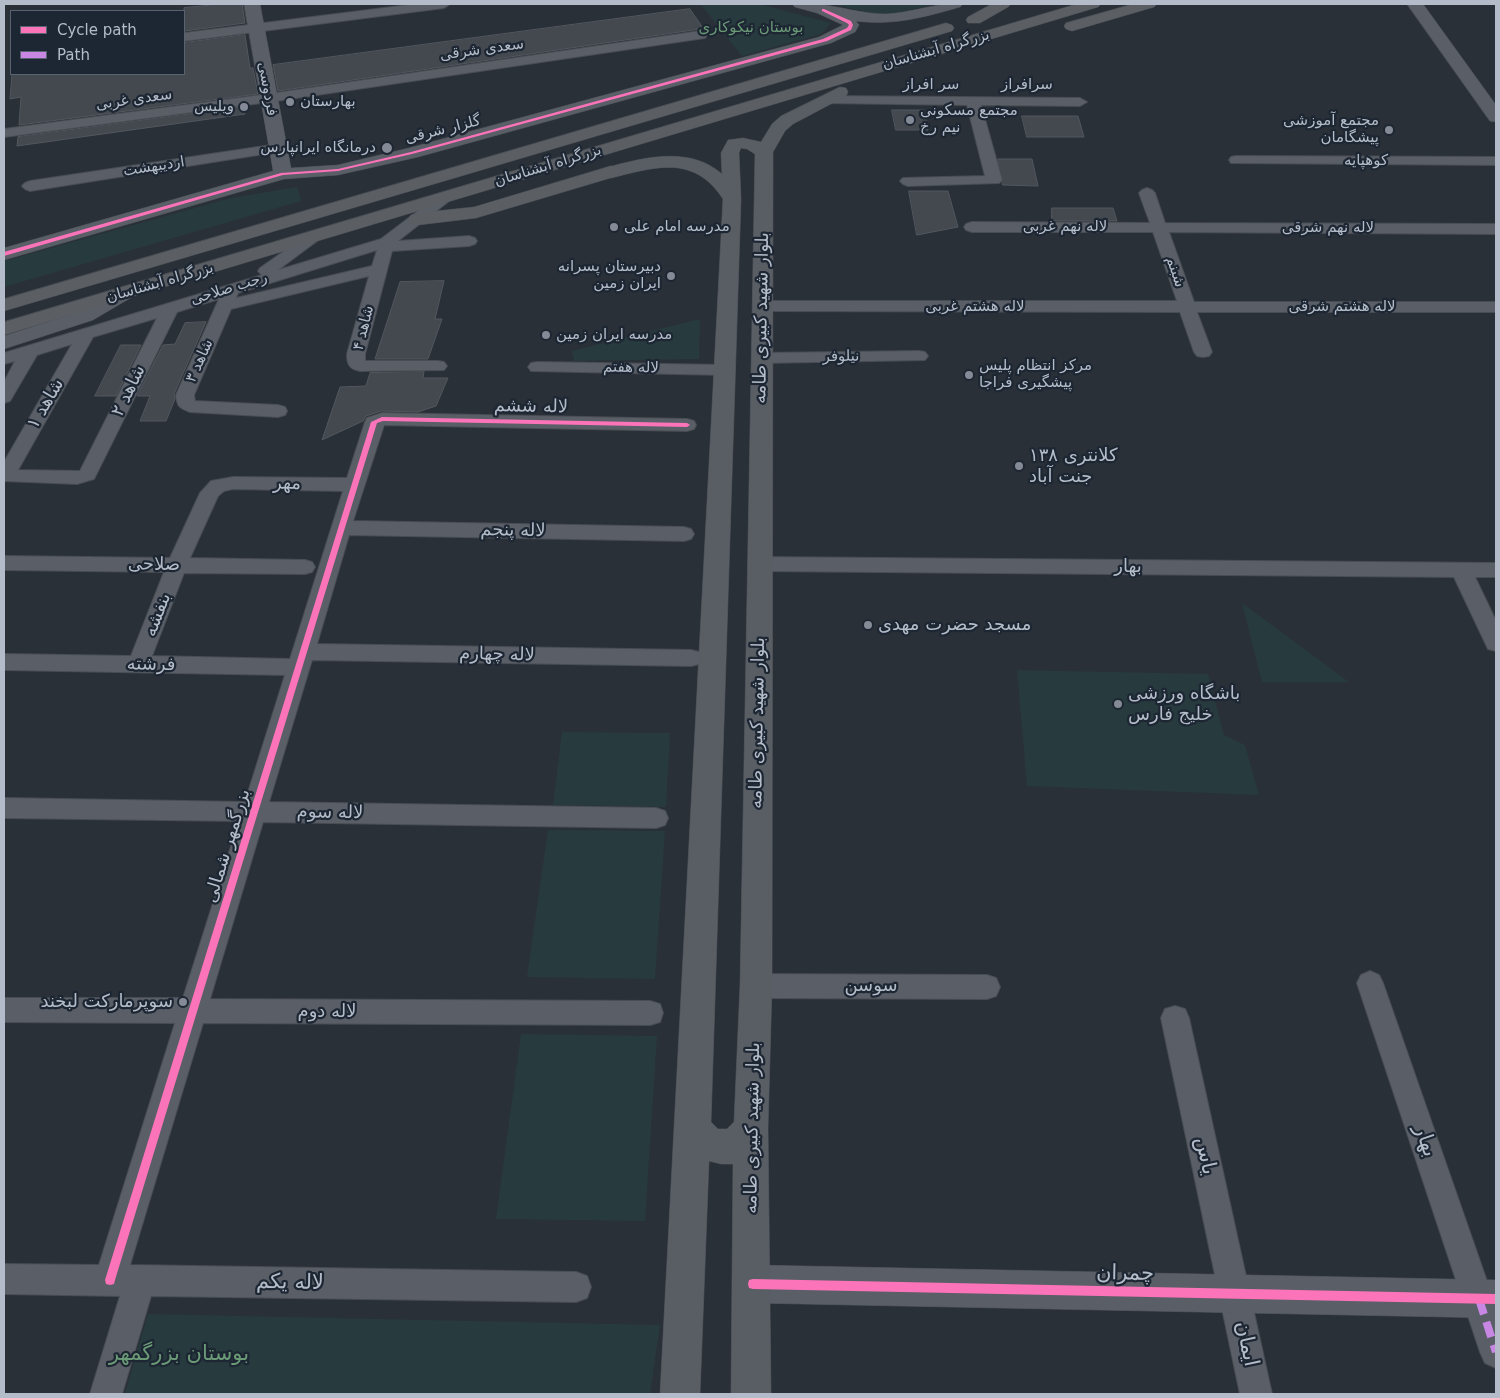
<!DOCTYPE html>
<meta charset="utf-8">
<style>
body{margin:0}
#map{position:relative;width:1500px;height:1398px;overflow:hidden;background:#2a3038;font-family:"DejaVu Sans",sans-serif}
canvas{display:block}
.frame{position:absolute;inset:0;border:5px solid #b4bcc9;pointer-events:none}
.legend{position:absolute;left:10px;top:10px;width:175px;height:65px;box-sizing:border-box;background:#1d2633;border:1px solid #59626f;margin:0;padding:6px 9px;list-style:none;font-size:15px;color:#b4bcc9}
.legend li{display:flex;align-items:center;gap:10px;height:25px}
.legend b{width:25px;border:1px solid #59626f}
</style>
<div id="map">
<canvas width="1500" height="1398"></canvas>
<div class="frame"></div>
<ul class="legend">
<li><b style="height:6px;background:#fb73b8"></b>Cycle path</li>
<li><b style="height:6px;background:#c787e3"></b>Path</li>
</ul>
</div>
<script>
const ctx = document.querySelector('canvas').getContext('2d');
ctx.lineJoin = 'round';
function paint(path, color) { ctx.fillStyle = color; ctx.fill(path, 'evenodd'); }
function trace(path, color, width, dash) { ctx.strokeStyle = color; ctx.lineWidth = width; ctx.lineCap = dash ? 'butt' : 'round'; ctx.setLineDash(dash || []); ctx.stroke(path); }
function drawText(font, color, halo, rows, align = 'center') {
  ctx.font = font + ' "DejaVu Sans",Vazirmatn,sans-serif'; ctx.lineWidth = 4.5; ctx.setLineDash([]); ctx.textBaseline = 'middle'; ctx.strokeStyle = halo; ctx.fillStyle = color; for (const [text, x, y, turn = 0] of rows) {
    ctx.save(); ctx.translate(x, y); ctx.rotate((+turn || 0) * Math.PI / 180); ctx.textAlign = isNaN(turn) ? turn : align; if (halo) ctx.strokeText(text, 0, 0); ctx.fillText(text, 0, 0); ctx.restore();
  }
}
const green = new Path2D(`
 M679 4H759L831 23 821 34 742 56 702 6Z
 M831 4H937L891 14 872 13Z
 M297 187 301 201 4 287V261L231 198Z
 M700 319 699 359 574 361 572 351Z
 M1242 603 1349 682H1262Z
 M1017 670 1208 674 1224 735 1245 745 1259 795 1027 786Z
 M562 732 670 733 666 807 553 805Z
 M548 830 665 831 655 979 527 977Z
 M521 1034 657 1036 645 1221 496 1219Z
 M148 1314 660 1325 650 1394H125Z`);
const building = new Path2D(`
 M222 4H242L245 23 184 31V8Z
 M690 9 705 31 700 29 278 91 273 65Z
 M245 35 250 68H253L258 94 19 125 21 97 10 99 12 74H184V43Z
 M244 107 245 114 17 146 18 137Z
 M892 110H924L928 130H896Z
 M1022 116H1078L1084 137H1027Z
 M998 159H1032L1038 186 1003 185Z
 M909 191H948L958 227 917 235Z
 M1052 208H1113L1117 221H1052Z
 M444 281 435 319H442L428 359H375L400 282Z
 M206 322 174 394 175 399 166 421H140L150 396H137L163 345 175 344 185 323Z
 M121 345H141L116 396H95Z
 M424 372 423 378H448L436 406 418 412 381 411 366 416 363 421 322 440 340 387 366 386 370 373Z`);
const minor = new Path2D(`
 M416 4H450L444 8 184 41V33Z
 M700 31 707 35 705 38 269 102 4 137V129L269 94Z
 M828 96 1080 98 1087 102 1080 106 981 105 1002 180 999 183 908 186 903 184 900 181 903 178 985 176 967 105 823 103 821 100Z
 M278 144 283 145 285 148 283 151 30 191 25 189 22 186 25 183 30 181Z
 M1236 156 1496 157V165L1231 163 1229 160 1231 157Z
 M1147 188 1152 190 1155 193 1165 223 1496 224V234L1169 232 1194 302H1496V312H1197L1212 352 1209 356 1203 357 1197 356 1194 352 1180 312 763 311 757 310 755 306 757 302 763 301H1177L1153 232H972L966 230 964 227 966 224 972 222 1150 223 1139 193 1142 190Z
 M444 193 449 195 452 198 449 201 398 241 469 236 475 238 477 241 475 244 469 246 392 251 365 354V361H438L444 362 447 366 444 370 360 371C349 369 347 364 347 354L369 276 231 309 194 395 195 401 278 405 285 407 287 411 285 415 278 417 190 412C179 408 177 406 176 395L219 299 177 312 94 479 77 484 4 481V462L72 344 37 355 10 401 4 403V382L15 361 4 364V353L262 275 258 271 260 268 307 235H319L321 238 278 270 381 239 439 195ZM377 250 372 266 236 298 238 293ZM157 318 80 471 18 470 93 337Z
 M919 351 925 352 928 356 925 360 762 363 756 362 753 358 756 354 762 353Z
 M537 362 725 365 731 366 734 370 731 374 725 375 531 371 528 367 531 363Z
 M382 413 687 419 694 421 696 425 694 429 687 431 384 425 353 521 684 527 691 529 694 534 691 539 684 541 349 535 317 644 691 650 699 652 702 658 699 664 691 666 312 660 269 802 656 808 665 811 668 818 665 825 656 828 263 822 210 999 650 1001 660 1004 663 1013 660 1022 650 1025 203 1023 130 1265 576 1272 587 1276 591 1287 587 1298 576 1302 151 1296 122 1394H90L120 1296 4 1294V1264L99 1265 175 1023 4 1022V998H183L239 821 4 818V798L245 802 285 675 4 670V654L131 656 164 572 4 570V556L170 558 200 493 211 481 233 477 347 478 365 422 367 418ZM233 489 343 491 290 659 152 656 184 573 305 574 312 572 315 567 312 562 305 560 190 558 218 496 224 491Z
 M760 557 1496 563V577H1475L1496 621V651L1488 649 1454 577 760 571 753 569 750 564 753 559Z
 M1370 971 1379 975 1383 983 1496 1307V1368L1485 1363 1480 1352 1357 983 1361 975Z
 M756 974 987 975 996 978 1000 987 996 996 987 999 756 998 747 995 743 986 747 977Z
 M1175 1006 1185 1009 1189 1018 1272 1394H1240L1161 1018 1165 1009Z`);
const tertiary = new Path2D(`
 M244 4H260L291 168 338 165 409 148 819 37 843 25 817 13 795 7 792 4C800 4 808 3 816 4 839 6 862 14 886 14 912 13 936 2 963 4L960 7C925 17 893 26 856 21L859 25 855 32 831 43 418 157 338 175 284 179 4 260V248L273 171Z
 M1407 4H1423L1496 105V122L1490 121Z
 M125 287 132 289 135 293 132 297 93 320 4 349V336L79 312 118 289Z
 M753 1265 1496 1280V1318L753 1303 740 1297 734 1284 740 1271Z`);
const secondary = new Path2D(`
 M840 87 846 88 848 92 846 96 793 124 785 131 773 152 772 986 768 1128 771 1394H731L733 1164H721L709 1161 700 1394H660L723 199C694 154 655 167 611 178L605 176 602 172 605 168C642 158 689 145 722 174L721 153 728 140 743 138 761 142 772 124 781 116ZM741 148 747 149 755 154 740 986 734 1122 727 1129H718L711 1122 741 199 739 153Z`);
const trunk = new Path2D(`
 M992 4H1011L1008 7 980 23H968L966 20 968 17Z
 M1077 4H1101L1098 7 4 335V322Z
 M1133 4H1157L1154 7 1072 31 1066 29 1064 26 1066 23Z
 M946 23 952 25 954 28 952 31 4 311V299Z
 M611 166 617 168 620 172 617 176 476 218 418 225 411 223 408 219 411 215 418 213 474 207Z`);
const quiet = new Path2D(`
 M1479 1299 1496 1352`);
const cycleway = new Path2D(`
 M822 9H824L851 21 853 25 851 30 827 41 412 154 338 171 283 175 4 256V252L281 173 338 169 411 152 823 39 847 28 849 25 847 23 822 11Z
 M382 417 687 423 690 425 687 427 383 421 377 423 115 1280 114 1284 110 1285 106 1284 105 1280 371 422Z
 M753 1279 1496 1294V1304L753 1289 749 1288 748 1284 749 1280Z`);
const markers = [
 [290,102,5,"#848b96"],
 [244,107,5,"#848b96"],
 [910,120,5,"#848b96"],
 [1389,130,5,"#848b96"],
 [387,148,6,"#848b96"],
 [614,227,5,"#848b96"],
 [671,276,5,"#848b96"],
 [546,335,5,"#848b96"],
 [969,375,5,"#848b96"],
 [1019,466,5,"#848b96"],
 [868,625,5,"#848b96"],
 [1118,704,5,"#848b96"],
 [183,1002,5,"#848b96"]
];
const farParknames = [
 ["بوستان نیکوکاری",751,28]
];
const farStreetnames = [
 ["سعدی شرقی",482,50,-8],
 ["بزرگراه آبشناسان",936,50,-16],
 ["سر افراز",931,85],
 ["سرافراز",1027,85],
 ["فردوسی",267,89,80],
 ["سعدی غربی",134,100,-8],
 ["گلزار شرقی",443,130,-14],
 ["کوهپایه",1366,161],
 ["بزرگراه آبشناسان",548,166,-17],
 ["اردیبهشت",154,167,-9],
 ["لاله نهم غربی",1065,227],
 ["لاله نهم شرقی",1328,228],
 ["شبنم",1175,272,71],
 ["بزرگراه آبشناسان",160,283,-16],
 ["رجب صلاحی",229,289,-17],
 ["لاله هشتم غربی",975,307],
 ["لاله هشتم شرقی",1342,307],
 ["شاهد ۴",364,328,-76],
 ["نیلوفر",841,357,-1],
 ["شاهد ۳",200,361,-66],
 ["لاله هفتم",631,368,1]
];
const farPoinames = [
 ["بهارستان",300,102],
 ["ویلیس",234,107,"right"],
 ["مجتمع مسکونی",920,111],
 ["نیم رخ",920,128],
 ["مجتمع آموزشی",1379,121,"right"],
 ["پیشگامان",1379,138,"right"],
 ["درمانگاه ایرانپارس",376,148,"right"],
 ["مدرسه امام علی",624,227],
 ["دبیرستان پسرانه",661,267,"right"],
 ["ایران زمین",661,284,"right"],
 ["مدرسه ایران زمین",556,335],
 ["مرکز انتظام پلیس",979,366],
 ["پیشگیری فراجا",979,383]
];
const streetNames = [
 ["بلوار شهید کبیری طامه",762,318,-89],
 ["شاهد ۲",129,391,-64],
 ["شاهد ۱",46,404,-60],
 ["لاله ششم",531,407,1],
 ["مهر",287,484,1],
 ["لاله پنجم",513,531,1],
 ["صلاحی",154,565,1],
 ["بهار",1128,567],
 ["بنفشه",158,615,-69],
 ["لاله چهارم",497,655,1],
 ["فرشته",151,665,1],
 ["بلوار شهید کبیری طامه",758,723,-89],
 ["لاله سوم",330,813,1],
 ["بزرگمهر شمالی",228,846,-73],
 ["سوسن",871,986],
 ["لاله دوم",327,1012],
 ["بلوار شهید کبیری طامه",753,1128,-89]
];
const poiNames = [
 ["کلانتری ۱۳۸",1029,456],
 ["جنت آباد",1029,477],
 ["مسجد حضرت مهدی",878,625],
 ["باشگاه ورزشی",1128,694],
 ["خلیج فارس",1128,715],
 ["سوپرمارکت لبخند",173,1002,"right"]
];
const nearStreetnames = [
 ["بهار",1425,1141,71],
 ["یاس",1205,1156,78],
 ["چمران",1125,1274,1],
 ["لاله یکم",290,1283,1],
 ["ایمان",1246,1344,78]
];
const nearParknames = [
 ["بوستان بزرگمهر",179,1355]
];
paint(green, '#273a3e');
paint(building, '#444950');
trace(building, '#52575f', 1);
trace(minor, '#484c53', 2);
trace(tertiary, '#484c53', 1);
trace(secondary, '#484c53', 1);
trace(trunk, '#474c53', 1);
paint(minor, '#5a5e66');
paint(tertiary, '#5a5e66');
paint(secondary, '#595d64');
paint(trunk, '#5b5f64');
trace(quiet, '#c787e3', 8, [16, 8]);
paint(cycleway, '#fb73b8');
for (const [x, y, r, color] of markers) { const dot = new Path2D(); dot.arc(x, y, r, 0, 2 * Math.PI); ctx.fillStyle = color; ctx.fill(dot); trace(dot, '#1d2633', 2); }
drawText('15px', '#6b9a76', '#1d2633', farParknames);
drawText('15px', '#b4bcc9', '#1d2633', farStreetnames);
drawText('15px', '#b4bcc9', '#1d2633', farPoinames, 'left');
drawText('18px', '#b4bcc9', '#1d2633', streetNames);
drawText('18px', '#b4bcc9', '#1d2633', poiNames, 'left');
drawText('21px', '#b4bcc9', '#1d2633', nearStreetnames);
drawText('21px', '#6b9a76', '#1d2633', nearParknames);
</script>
